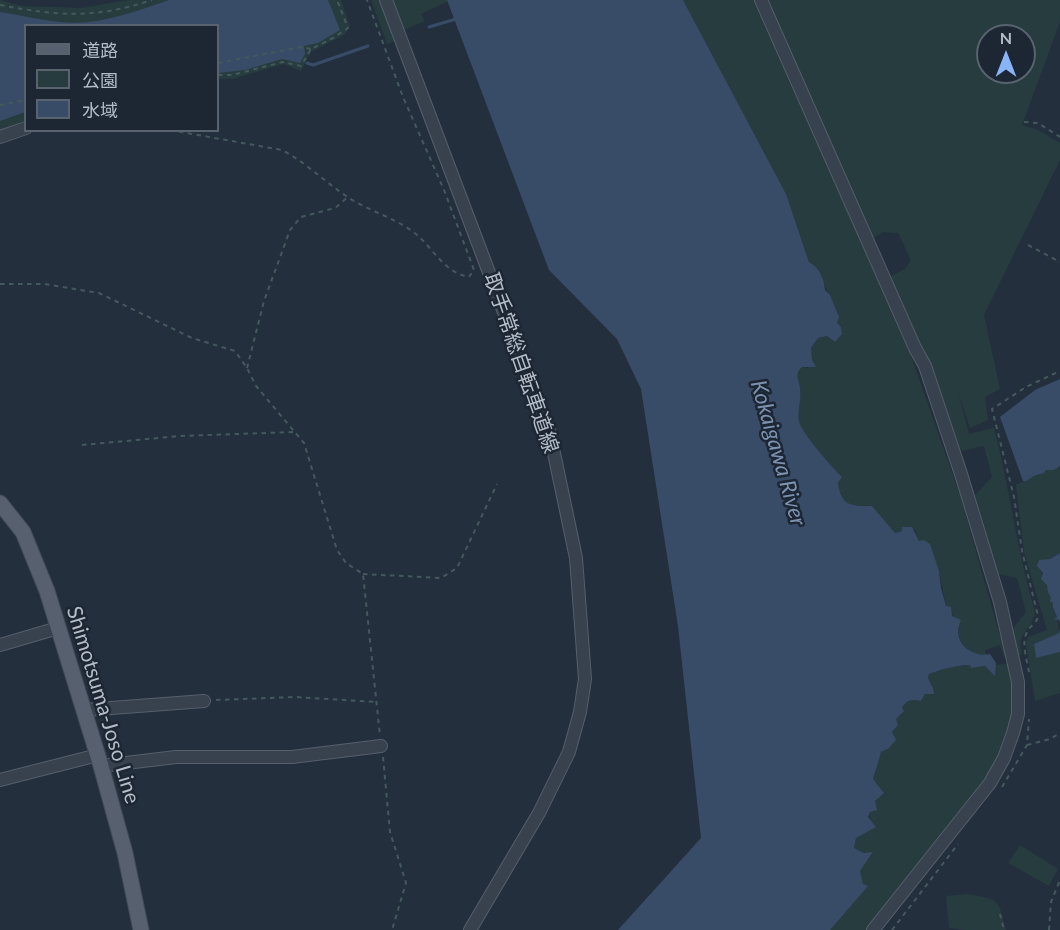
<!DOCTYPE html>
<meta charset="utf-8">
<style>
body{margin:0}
#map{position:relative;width:1060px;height:930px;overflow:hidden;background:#242f3e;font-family:Lato,"Noto Sans JP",sans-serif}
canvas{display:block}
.legend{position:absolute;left:24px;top:24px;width:195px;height:108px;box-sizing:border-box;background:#1d2633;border:2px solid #59626f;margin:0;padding:8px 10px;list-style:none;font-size:18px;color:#b4bcc9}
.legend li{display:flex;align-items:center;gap:12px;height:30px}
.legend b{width:30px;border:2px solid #59626f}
.north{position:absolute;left:976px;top:24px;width:60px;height:60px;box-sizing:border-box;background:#1d2633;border:2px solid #59626f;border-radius:50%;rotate:0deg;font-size:16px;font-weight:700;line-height:24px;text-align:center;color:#b4bcc9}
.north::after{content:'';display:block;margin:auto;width:21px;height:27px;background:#8ab4f8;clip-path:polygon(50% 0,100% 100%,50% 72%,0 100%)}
</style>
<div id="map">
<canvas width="1060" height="930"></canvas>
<ul class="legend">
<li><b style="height:8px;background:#56606e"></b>道路</li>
<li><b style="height:16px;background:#263c3f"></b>公園</li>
<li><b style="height:16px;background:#394c67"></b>水域</li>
</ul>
<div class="north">N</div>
</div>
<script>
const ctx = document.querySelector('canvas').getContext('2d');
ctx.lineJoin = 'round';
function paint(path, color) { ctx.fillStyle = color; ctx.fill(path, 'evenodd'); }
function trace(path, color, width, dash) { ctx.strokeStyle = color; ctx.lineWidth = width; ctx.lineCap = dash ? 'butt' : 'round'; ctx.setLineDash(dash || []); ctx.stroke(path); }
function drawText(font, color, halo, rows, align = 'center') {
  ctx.font = font + ' Lato,"Noto Sans JP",sans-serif'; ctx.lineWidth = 5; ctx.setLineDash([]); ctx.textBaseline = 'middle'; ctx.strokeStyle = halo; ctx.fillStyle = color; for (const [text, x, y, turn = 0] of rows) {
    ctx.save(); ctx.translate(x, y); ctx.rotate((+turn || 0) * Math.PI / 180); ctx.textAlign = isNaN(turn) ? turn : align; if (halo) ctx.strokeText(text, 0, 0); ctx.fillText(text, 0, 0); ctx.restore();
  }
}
const green = new Path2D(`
 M0 0 22 6 83 8 127 0H341L350 27 345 34 311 52 301 71 283 64 233 79H218V26H26L25 122 0 130Z
 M371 0H381L396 41 387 44Z
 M389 0H447V2L421 14 425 21 401 31Z
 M683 0H756L911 356 961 498 997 626 1008 656 1004 657 1000 645 985 650 986 655 971 653 963 645 959 636V624L946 606 939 571 919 541 915 530 902 527V531L895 533 872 506C851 505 841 507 838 483L842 477C832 467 801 435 799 421 797 411 802 399 800 388 799 379 794 376 802 367L808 368 812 360 811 348 818 338 827 336 835 342 842 334 841 327 837 323C831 305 824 271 809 262L786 194Z
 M765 0H1060V22L1022 125 1038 130 1060 143V160L984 315 1000 389 985 397 988 420 970 428 958 392 969 434 994 428C1010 489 1017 552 1035 612 1032 633 1016 629 1022 655L1016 656 1010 632 1026 612 1017 578 998 574 975 495 992 477 984 446 961 451 924 349 917 344 889 277 905 269 911 260 898 233 883 232 872 239ZM988 36H1024V72H988Z
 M1060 466V553L1037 566C1045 572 1060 623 1059 633L1034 644 1036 658 1060 652V693L1035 701 1026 645 1028 637 1047 630 1024 552 1016 485 1046 470H1054Z
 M1010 663C1018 708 1011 735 989 774L869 930H830L867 886 863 884 859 871 873 853H864L854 848 856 838 873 828 875 825 871 822 869 814 875 806 876 798 884 793 873 779C876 769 879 761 881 752L888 749 895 740 892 732 895 729 896 719 903 711 902 708C907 699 912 699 921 701L925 694 930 693 933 688 928 678 929 674C938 670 962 664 970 665L972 668 985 666 996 669V665Z
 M1020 845 1058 869 1049 886 1008 863Z
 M968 894C1000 900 998 898 1006 930H966L949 928 946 896Z`);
const water = new Path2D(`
 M169 0H328L340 30 318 43 304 46 305 54 300 63 282 59 245 70 218 73V26H26L25 112 0 121V12C20 15 40 20 60 22 98 26 134 12 169 0Z
 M447 0H683L786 194 809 262C820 268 824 279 825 290L830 295 839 317 837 323 841 327 842 334 835 342 827 336 818 338 811 348 812 360 816 367H802C794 375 799 379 800 388 802 399 797 411 799 421 801 433 833 468 842 477L838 483C841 506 851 506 872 506L895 533 902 531V527H912L919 541 924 540 930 544 939 571 941 588 946 606 951 607 952 616 961 620C951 641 970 658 990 654L996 663 995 676 985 666 971 668 970 665C962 664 938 670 929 674L928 678 933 688 934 694H925L921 701C912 699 907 699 902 708L904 711 896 719 898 725 892 732 896 740 888 749 881 752C879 761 876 769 873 779L884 793 875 801 877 810 870 812 868 817 876 827 856 838 854 848 864 853 873 852 860 871 863 884 868 886 830 930H618L701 838 678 626 641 389 617 339 549 270Z
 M1060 379V466L1054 470H1046L1044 473 1036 475 1026 481H1023L1000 417 1035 390Z
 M1060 553V623L1059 620 1054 619 1057 617 1053 607V603L1050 601 1051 598 1048 592 1047 585 1041 579 1043 573 1037 566 1039 560 1050 559Z
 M1060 629V652L1036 658 1034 644 1059 633Z`);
const stream = new Path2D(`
 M429 27 456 19
 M307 63 313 65 368 46`);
const path = new Path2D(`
 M0 5C59 16 94 19 152 0
 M218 63 301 47 311 49
 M218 75H232L283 62 301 66 311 49 333 38 348 28 337 0
 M0 105 26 100
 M1024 122 1038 123 1060 137
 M170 130 282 150C305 162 324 181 346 196 367 210 392 217 412 231 432 245 442 272 469 277L474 270 444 190 403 97 367 0
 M1028 245 1060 262
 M0 284H45L99 293 192 338 235 351 247 368 256 386 304 443 337 550 346 563 363 574 380 736
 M247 368 264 301 290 230 301 217 335 208 348 197
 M82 445 180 436 294 432
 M363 574 441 578 457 568 497 484
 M1029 672C1027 660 1021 643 1027 632 1030 625 1037 624 1038 616L1022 551 1014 497 992 409 1026 387 1060 371
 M216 700 295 697 377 702
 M1027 745 1050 739 1060 733
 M383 757 390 832 406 883 392 930
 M1002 787 1027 745 1029 719
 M1000 914 1004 930
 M892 930 958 844
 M1049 930 1051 902 1060 880`);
const minor = new Path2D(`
 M386 0 550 434 576 558 585 679 580 712 569 752 539 813 470 930
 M761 0 915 348 925 366 961 474 1000 602 1018 682V714L1013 733 1004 758 990 783 873 930
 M0 137 26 128
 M0 645 58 628
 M85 710 204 701
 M101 766 176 757H292L381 746
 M0 780 98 755`);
const major = new Path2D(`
 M0 503 23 532 47 591 101 766 125 853 141 930`);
const streetNames = [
 ["取手常総自転車道線",521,363,71],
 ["Shimotsuma-Joso Line",103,705,73]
];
const waterNames = [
 ["Kokaigawa River",778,453,74]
];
paint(green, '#263c3f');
paint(water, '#394c67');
trace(stream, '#394c67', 3);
trace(minor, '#565f6c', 14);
trace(major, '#414a57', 17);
trace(path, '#44595c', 2, [4.5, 4.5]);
trace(minor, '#38414e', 12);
trace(major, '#56606e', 15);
drawText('21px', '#b4bcc9', '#1d2633', streetNames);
drawText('italic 22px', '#7c92b1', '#1d2633', waterNames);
</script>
